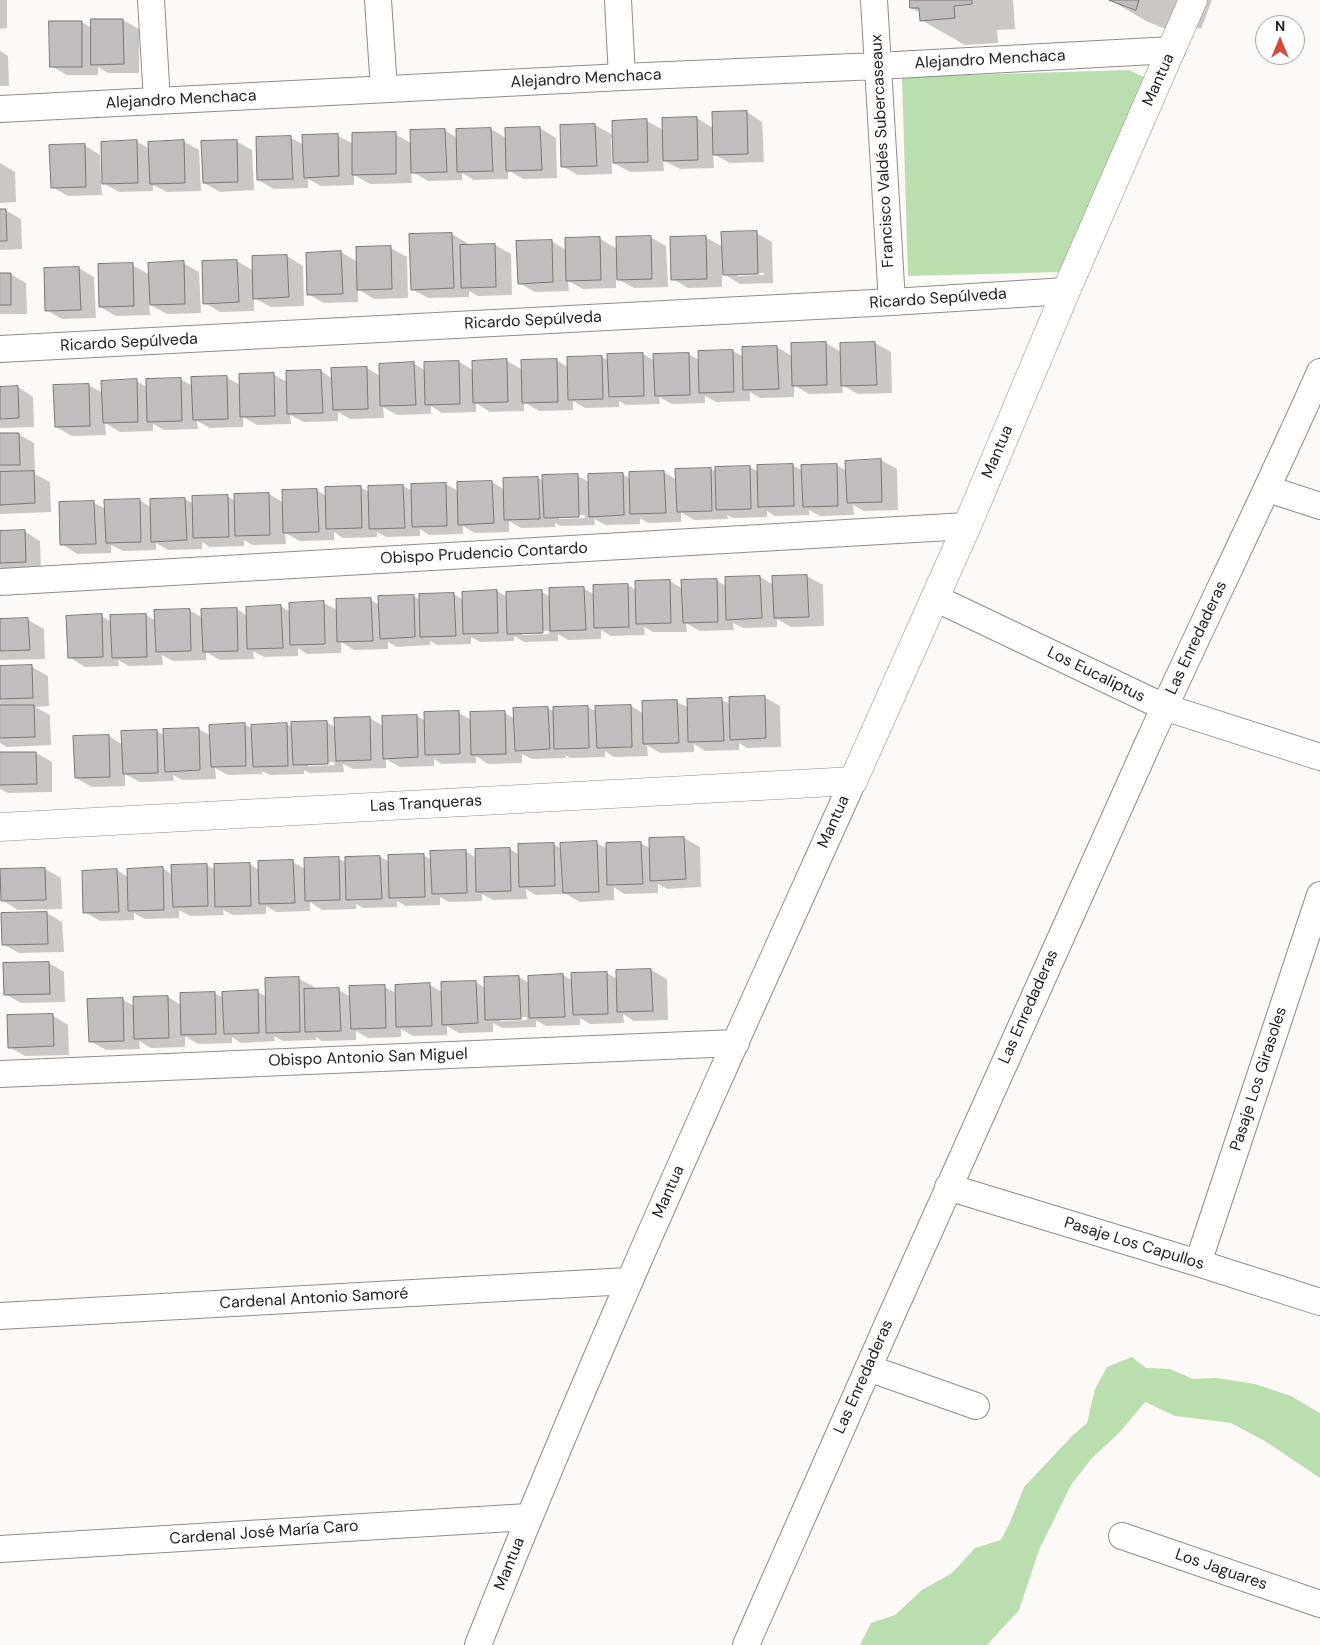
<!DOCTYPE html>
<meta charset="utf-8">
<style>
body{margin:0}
#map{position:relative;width:1320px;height:1645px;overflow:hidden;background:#fdf9f6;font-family:"DM Sans",sans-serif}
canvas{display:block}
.north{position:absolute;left:1255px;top:15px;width:50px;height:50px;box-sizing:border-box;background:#fff;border:1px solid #a8a7a7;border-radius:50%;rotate:0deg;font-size:14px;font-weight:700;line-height:20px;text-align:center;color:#252322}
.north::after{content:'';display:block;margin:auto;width:18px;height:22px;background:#d5483c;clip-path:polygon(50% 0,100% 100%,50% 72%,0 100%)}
</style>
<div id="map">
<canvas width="1320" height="1645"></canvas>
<div class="north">N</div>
</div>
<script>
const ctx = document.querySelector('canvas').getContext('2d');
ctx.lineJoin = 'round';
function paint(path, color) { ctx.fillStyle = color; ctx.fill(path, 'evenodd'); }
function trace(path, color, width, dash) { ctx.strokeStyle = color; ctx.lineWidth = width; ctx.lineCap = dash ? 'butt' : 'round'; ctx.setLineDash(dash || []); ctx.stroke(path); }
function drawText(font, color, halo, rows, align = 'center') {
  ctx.font = font + ' "DM Sans",sans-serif'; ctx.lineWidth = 4; ctx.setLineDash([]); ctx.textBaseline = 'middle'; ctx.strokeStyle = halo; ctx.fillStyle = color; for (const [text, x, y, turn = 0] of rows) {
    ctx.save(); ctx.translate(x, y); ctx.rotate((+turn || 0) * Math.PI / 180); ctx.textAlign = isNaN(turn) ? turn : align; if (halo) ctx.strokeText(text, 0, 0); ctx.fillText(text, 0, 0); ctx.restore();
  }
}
const green = new Path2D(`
 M1129 70 1144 77 1060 272 908 276 902 77Z
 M1132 1357 1146 1368 1170 1369 1193 1379 1217 1378 1255 1384 1291 1396 1320 1413V1478L1265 1441 1231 1423 1175 1416 1145 1402 1119 1433 1092 1458 1071 1485 1039 1550 1019 1610 987 1645H860L871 1623 895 1615 922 1590 952 1573 975 1548 1001 1540 1010 1522 1024 1487 1072 1436 1087 1423 1095 1389 1107 1367Z`);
const shadow = new Path2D(`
 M0 0H7V28L0 29Z
 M911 0H1013L1015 29 997 30 998 43 965 45 921 20V13L911 8Z
 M1110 0H1212L1201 29 1184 22 1179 34 1148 22Z
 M123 20 139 29V73H108L98 67V75H67L51 66 81 22 92 28V21Z
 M0 51 8 56 9 86H0Z
 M747 112 762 122 764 162 730 163 713 154 714 168 680 169 663 160 664 171 630 172 614 163 613 136 611 137 612 174 578 175 562 166 595 125 613 135 647 121 663 130 697 118 713 128Z
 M540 128 556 138 557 178 523 179 508 170V179L474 180 462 173V180L428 181 411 171 412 183 370 184 354 175V185L321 186 308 179V188L274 189 258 180 257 139 291 138 304 145 337 135 353 144 395 134 411 143 445 130 457 138V130L491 129 506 138Z
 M136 141 150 149 183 141 199 150 201 191 167 192 153 185V191L119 192 101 182 102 195 68 196 52 187 84 145 100 155 101 181H104Z
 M236 141 252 150 254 190 220 192 204 183Z
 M0 163 15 172 16 202 0 203Z
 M0 210H5L21 219 22 249 0 250Z
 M756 233 772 242 773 283 740 284 722 273V287L688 288 673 279 705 237 723 247ZM764 273V275L738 276V274Z
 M452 234 467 243V246L495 245 511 254 512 295 478 296 469 291V297L428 298 412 289Z
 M650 237 666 246 668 287 634 288 616 278V288L583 289 568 281 569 291 535 292 519 283 551 241 566 250 599 238 617 249Z
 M391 248 407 257 408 298 374 299 358 289V302L324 303 308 294 341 252 358 262Z
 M287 256 303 266 304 306 271 307 254 298V311L220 312 205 303 237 261 254 271V257Z
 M183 263 199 272 201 313 167 314 149 304 150 315 116 316 100 307 132 265 150 275Z
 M79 268 94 277 96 318 62 319 46 310Z
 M0 274H10L26 283 27 314H0Z
 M826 343 841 352 875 343 891 352 892 393 858 394 842 385 843 393 809 394 794 385V397L760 398 750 392V401L716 402 705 396V403L672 404 659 397 660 404 626 405 619 401V407L585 408 573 401V410L539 411 524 402V411L490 412 476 403V412L442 413 431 406V414L397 415 383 407 384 418 350 419 338 412V421L304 422 290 415 291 424 257 425 243 417V427L210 428 197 421 198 429 164 430 153 424V431L120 432 105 423 106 435 72 436 56 427 88 385 103 393 136 381 147 387 180 379 193 386 226 377 240 385 274 375 287 382 321 371 333 379 367 368 380 376 414 364 425 370 459 362 473 370 507 361 523 370 556 360 568 367 602 357 609 361 643 354 655 361 688 354 699 360 733 351 744 357 777 347 792 356Z
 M18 387 33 397 34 427 0 428V388Z
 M0 434H18L34 443 35 474 50 482 51 512 0 514Z
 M881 460 897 469 898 510 864 511 853 505 854 515 820 516 809 510V515L775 516 767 511V517L733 518 727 515 728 519 694 520 681 512V522L648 523 640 518V524L606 525 594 519 595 525 561 526 555 523V527L521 528 509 521V532L475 533 463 526V534L429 535 420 529V536L386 537 377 532V537L343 538 334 532V540L300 541 285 533 286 544 252 545 244 540V546L210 547 202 542V549L168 550 156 543V550L123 551 111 545V553L77 554 62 544 94 503 106 509 139 500 152 508 185 499 194 504 227 496 235 501 269 494 284 503 317 490 326 496 360 487 369 492V487L403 486 413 491 446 484 458 491 492 482 505 490 504 479 538 478 544 481 578 476 589 482 623 474 630 479V473L664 472 677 480 711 469 716 472 750 467 758 472 792 465 803 471 836 465 847 471ZM585 515V518L559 519V516Z
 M24 531 40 541 41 571 0 572V532Z
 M807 576 823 585 824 626 791 627 777 619V627L743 628 733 623 734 630 700 631 686 623 687 632H653L644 627 645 635 611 636 601 630V639L568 640 558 634V641L524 642 514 636V641L480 642 471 637V644L437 645 430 641V645L397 647 388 642V649L354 650 341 642V653L307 654 298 648V656L264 657 253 651 254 659 220 660 206 652V660L173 661 162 655 163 665 129 666 118 660 119 666 85 667 69 657 101 616 112 622 146 615 156 621 189 610 203 618 237 609 247 616 281 606 290 612 324 603 337 610 371 600 380 605 413 596 420 600 454 594 463 600 497 591 507 597 541 591 550 597V590L584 589 594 594 628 585 636 590 670 581 683 589 716 580 726 586 760 577 774 585 773 577ZM549 631V634L522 635V632Z
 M28 620 44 629 45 659 0 660V621Z
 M32 667 48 676 49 706 35 707 50 715 51 745 7 747 0 743V707H3L0 705V668Z
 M764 697 780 706 781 747 747 748 739 743V750L705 751 694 744V752L660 753 647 745 648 756 614 757 605 751V757L571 758 565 755 566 758 532 759 522 754V763L488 764 476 756V763L442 764 434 759V766L400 767 386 759V768L353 769 343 764 344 772 310 773 304 770V774L270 775 262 771V774L228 775 215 768 216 779 182 780 173 775 174 781 140 782 125 774V786L92 787 76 778 109 736 123 745 157 731 165 736 199 729 211 736 244 724 253 729 287 724 293 728 327 722 336 728 370 718 383 726 417 716 426 721 459 713 471 720 505 713 515 719V709L548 708 554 712 588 707 597 712 631 706 644 714 677 702 689 708 722 700 731 705ZM334 762 335 765 308 766V763Z
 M36 753 52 762V792L8 793 0 789V754Z
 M684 838 700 847 701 887 667 889 658 884V893L624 894 614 887V900L580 902 566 894 536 895 526 889 527 899 493 900 482 894V901L449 902 440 897V905L406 906 397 901V907L363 908 356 904V909L322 910 310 902V911L276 912 266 906V914L233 915 223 910 224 915 190 916 179 910V918L145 919 134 913V920L100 921 85 912 117 870 128 877 162 868 173 875 206 865 216 870 250 864 259 870 293 862 305 869 339 859 347 863 346 858 380 857 390 862 423 855 432 860 465 851 476 858 510 849 520 855 553 844 562 849 596 843 608 849V844L641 843 651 849Z
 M45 869 61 878 62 909 18 910 2 900 1 870Z
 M47 913 62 922 64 952 19 953 3 944Z
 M49 963 64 972 65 1002 21 1003 5 994Z
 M651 970 667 979 668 1020 634 1021 623 1014 624 1023 590 1024 580 1018V1025L546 1026 536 1020V1027L502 1028 493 1023V1032L459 1033 447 1026V1035L413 1036 401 1029V1037L368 1038 356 1031V1040L322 1041 316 1037V1040L283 1041 274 1036 275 1041 241 1043 232 1037V1043L198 1044 185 1036V1047L151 1048 139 1041 140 1049 106 1050 90 1041 122 999 134 1006 168 997 181 1005 214 993 224 998 258 992 267 997 298 978 314 987V990H339L351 997 384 987 396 993 430 985 442 992 476 982 485 988 519 977 529 983V977L563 975 573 981 607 973 617 979ZM527 1017V1020L500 1021V1018Z
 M52 1015 68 1025 69 1055 25 1056 9 1047Z`);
const building = new Path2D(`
 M910 0H972V4L954 6 955 18 920 21 919 8H910Z
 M1109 0H1139L1136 10Z
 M91 19H123L124 64 91 65Z
 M49 21H82V67H50Z
 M747 111 748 154 713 155 712 112Z
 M697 117 698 160 663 161 662 118Z
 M647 119 648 162 613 163 612 121Z
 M595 124 597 166 561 167 560 125Z
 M540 127 542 170 506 171 505 128Z
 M491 128 493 171 457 172 456 129Z
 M445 129 447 172 411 173 410 130Z
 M396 132V174L352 175V133Z
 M338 134 339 176 304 178 302 135Z
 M291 136 293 179 257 180 256 137Z
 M137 140 138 183 102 184 101 142Z
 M184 140 185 183 150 184 148 142Z
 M237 140 238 182 203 183 201 141Z
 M85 144 86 187 51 188 49 145Z
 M0 209H6L7 241H0Z
 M757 231 758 274 723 275 721 232Z
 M452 233 454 288 411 290 409 234Z
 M651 236 652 279 617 280 616 237Z
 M706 236 707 279 671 280 670 237Z
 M600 237 601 280 566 281 565 238Z
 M552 240 553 282 518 284 516 241Z
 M495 244 496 287 461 288 460 245Z
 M391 246 392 289 357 290 356 247Z
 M341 251 343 294 307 295 306 253Z
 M287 255 289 297 253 299 252 256Z
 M237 260 239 302 203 304 202 261Z
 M184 261 185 304 150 305 148 263Z
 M133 263 134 306 99 307 98 264Z
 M79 267 81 310 45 311 44 268Z
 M0 273H11V305H0Z
 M826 342 827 385 792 386 791 343Z
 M875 342 877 385 841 386 840 343Z
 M777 346 779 389 743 390 742 347Z
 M733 350 734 392 699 393 698 351Z
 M643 353 644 396 609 397 607 354Z
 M689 353 690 395 655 396 653 354Z
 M602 356 603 399 568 400 567 357Z
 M507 359 508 402 473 403 472 361Z
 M557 359 558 402 522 403 521 360Z
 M459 361 460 404 425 405 424 362Z
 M414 362 416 405 380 406 379 364Z
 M367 367 368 409 333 410 331 368Z
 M321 370 323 413 287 414 286 371Z
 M274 373 275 416 240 417 239 374Z
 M227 376 228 419 193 420 191 377Z
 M181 378 182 421 147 422 146 379Z
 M137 379 138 422 103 423 101 381Z
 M89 384 90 426 55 427 53 385Z
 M18 386 19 418 0 419V387Z
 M0 433H19L20 465H0Z
 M881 459 882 502 847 503 845 461Z
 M793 464 794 506 758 507 757 465Z
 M837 464 838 506 803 507 801 465Z
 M750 466 751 509 716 510 715 467Z
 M711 468 712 511 677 512 675 469Z
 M34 471 35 503 0 505V472Z
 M664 471 666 513 630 514 629 472Z
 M623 473 624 515 589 517 588 474Z
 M578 474 579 517 544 518 542 475Z
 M538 477 540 519 504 520 503 478Z
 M492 481 494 523 458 525 457 482Z
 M446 483 447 526 412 527 411 484Z
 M403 485 405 528 369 529 368 486Z
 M361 486 362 528 326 529 325 487Z
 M317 489 319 532 283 533 282 490Z
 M269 493 270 535 235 536 234 494Z
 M228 495 229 537 193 538 192 496Z
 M185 498 187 540 151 542 150 499Z
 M140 499 141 542 106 543 104 500Z
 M94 501 96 544 60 545 59 502Z
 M25 530 26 562 0 563V531Z
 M807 575 809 617 774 618 772 576Z
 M760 576 762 618 726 620 725 577Z
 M717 579 718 622 683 623 681 580Z
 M670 580 671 623 636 624 635 581Z
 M628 584 629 627 594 628 593 585Z
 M584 587 586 630 550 631 549 588Z
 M497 590 498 633 463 634 462 592Z
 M542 590 543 633 507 634 506 592Z
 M454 593 456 636 420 637 419 594Z
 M414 595 415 637 380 639 378 596Z
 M371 598 373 641 337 642 336 599Z
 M324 601 325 644 290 645 289 603Z
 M281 605 283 648 247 649 246 607Z
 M237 608 238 651 203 652 201 609Z
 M190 609 191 651 156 652 154 610Z
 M102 614 103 657 68 658 66 616Z
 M146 614 147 657 112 658 110 615Z
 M28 618 30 650 0 651V619Z
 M32 665 33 698 0 699V666Z
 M765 696 766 738 730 740 729 697Z
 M722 698 724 741 688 742 687 699Z
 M677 700 679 743 643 744 642 701Z
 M0 705H34L35 737 0 738Z
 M631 705 632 747 597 748 595 706Z
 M588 706 589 748 554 749 553 707Z
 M548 707 550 749 515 751 513 708Z
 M459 711 460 754 425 755 424 712Z
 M505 711 506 754 471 755 470 712Z
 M417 715 418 757 383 759 382 716Z
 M370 717 371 760 336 761 334 718Z
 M327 721 328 764 293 765 291 722Z
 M245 723 246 766 211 767 209 725Z
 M287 723 288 766 253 767 251 725Z
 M199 728 200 770 165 772 163 729Z
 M157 730 158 773 123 774 121 731Z
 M109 735 110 777 75 778 73 736Z
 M0 752H36L37 784 0 785Z
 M684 837 686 879 650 881 649 838Z
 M597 841 599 892 563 893 560 843Z
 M641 842 643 884 607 885 606 843Z
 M554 843 555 886 519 887 518 844Z
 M510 848 511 891 476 892 475 849Z
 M466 850 467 893 432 894 430 851Z
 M424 854 425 897 389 898 388 855Z
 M380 856 382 899 346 900 345 857Z
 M339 857 340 900 305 901 304 858Z
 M293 860 295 903 259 904 258 861Z
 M250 863 251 906 215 907 214 864Z
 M207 864 208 906 173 907 171 865Z
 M163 867 164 910 128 911 127 869Z
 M45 868 46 900 1 901 0 869Z
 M117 869 119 912 83 913 82 871Z
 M47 912 48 944 2 945 1 913Z
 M49 962 50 994 4 995 3 963Z
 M651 969 653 1011 617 1012 616 970Z
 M607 972 608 1014 573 1015 571 973Z
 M563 974 565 1017 529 1018 528 976Z
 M519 976 521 1019 485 1020 484 977Z
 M299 977 300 1032 266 1033 265 978Z
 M476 981 478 1023 442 1025 441 982Z
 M430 983 432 1026 396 1027 395 985Z
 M385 985 386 1028 351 1029 349 986Z
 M339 988 341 1031 305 1032 304 989Z
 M258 990 259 1033 224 1034 222 992Z
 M215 992 216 1034 181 1035 180 993Z
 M168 996 169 1038 134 1039 133 997Z
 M123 998 124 1041 89 1042 87 999Z
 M53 1014 54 1046 8 1048 7 1015Z`);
const street = new Path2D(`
 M151 0 157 101
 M378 0 384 89
 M618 0 622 77
 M874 0 892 302
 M0 109 622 77 877 66 1172 50
 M0 349 892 302 1066 291
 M1268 489 1320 506
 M0 582 967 526
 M935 598 1164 707 1320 757
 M0 1074 736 1043
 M948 1187 1198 1263 1320 1302
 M1198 1263 1320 895
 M0 1316 628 1281
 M868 1368 976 1406
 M1122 1536 1320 1604
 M0 1549 528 1517
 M478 1645C593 1353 724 1068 853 781
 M746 1645C879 1343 1012 1042 1149 741 1205 618 1265 496 1320 372`);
const secondary = new Path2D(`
 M0 827 853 781 967 526 1066 291 1193 0`);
const streetNames = [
 ["Alejandro Menchaca",990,60,-3],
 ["Alejandro Menchaca",586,79,-3],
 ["Mantua",1159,80,-66],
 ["Alejandro Menchaca",181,100,-3],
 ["Francisco Valdés Subercaseaux",883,151,-93],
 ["Ricardo Sepúlveda",938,299,-4],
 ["Ricardo Sepúlveda",533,321,-3],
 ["Ricardo Sepúlveda",129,343,-3],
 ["Mantua",998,452,-67],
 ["Obispo Prudencio Contardo",484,554,-3],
 ["Las Enredaderas",1197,638,-65],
 ["Los Eucaliptus",1096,675,26],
 ["Las Tranqueras",426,804,-3],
 ["Mantua",834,822,-66],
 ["Las Enredaderas",1029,1007,-66],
 ["Obispo Antonio San Miguel",368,1058,-2],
 ["Pasaje Los Girasoles",1259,1079,-72],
 ["Mantua",669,1192,-66],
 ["Pasaje Los Capullos",1134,1244,17],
 ["Cardenal Antonio Samoré",314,1299,-3],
 ["Las Enredaderas",864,1377,-66],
 ["Cardenal José María Caro",264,1533,-4],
 ["Mantua",510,1564,-68],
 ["Los Jaguares",1221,1570,19]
];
paint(green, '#badfaf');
paint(shadow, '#0003');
paint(building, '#c1bcbd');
trace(building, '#7b7778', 1);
trace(street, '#908c89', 28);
trace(secondary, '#908c89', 29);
trace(street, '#fff', 26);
trace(secondary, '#fff', 28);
drawText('16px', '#252322', '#fff', streetNames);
</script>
